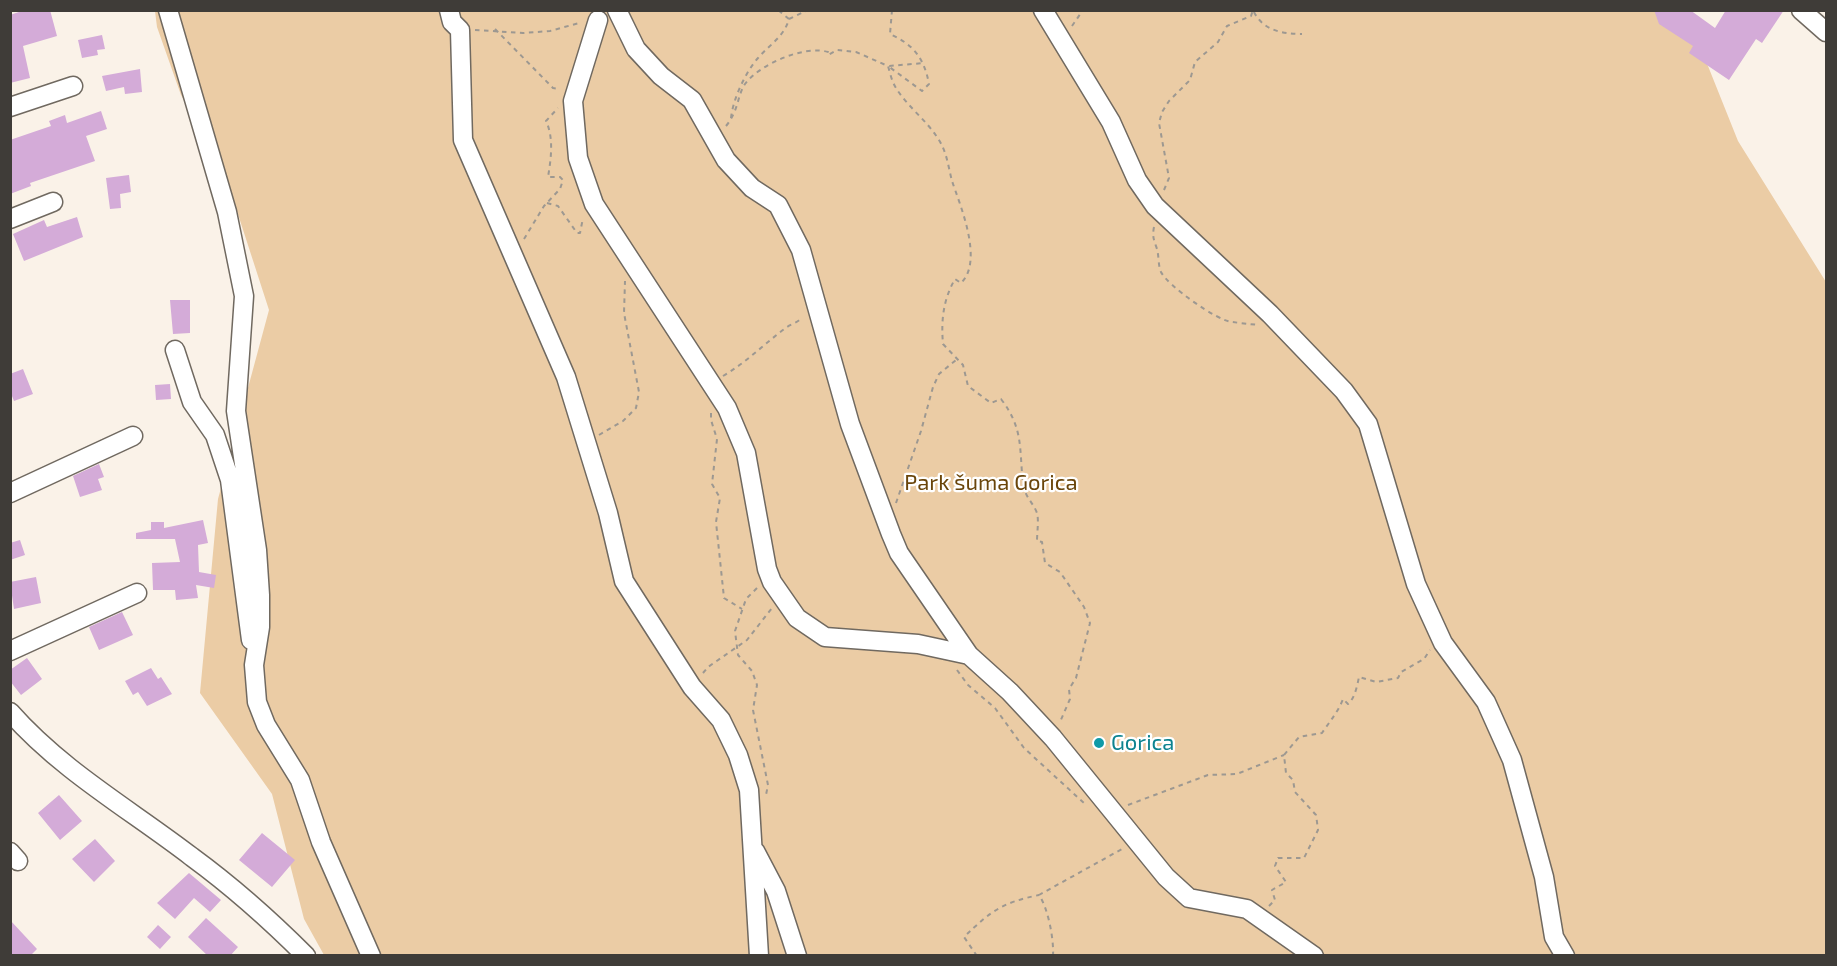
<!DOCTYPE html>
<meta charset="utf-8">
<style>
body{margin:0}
#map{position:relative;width:1837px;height:966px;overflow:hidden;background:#faf2e8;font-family:"Exo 2",sans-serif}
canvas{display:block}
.frame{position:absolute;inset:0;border:12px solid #3f3c38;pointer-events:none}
</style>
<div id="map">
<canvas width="1837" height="966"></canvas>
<div class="frame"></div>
</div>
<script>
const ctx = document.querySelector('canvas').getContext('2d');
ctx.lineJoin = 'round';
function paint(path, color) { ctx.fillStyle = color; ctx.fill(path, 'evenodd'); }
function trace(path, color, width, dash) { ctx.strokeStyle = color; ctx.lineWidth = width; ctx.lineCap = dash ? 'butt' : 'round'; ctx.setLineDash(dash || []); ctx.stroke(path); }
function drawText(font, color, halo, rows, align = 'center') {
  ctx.font = font + ' "Exo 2",sans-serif'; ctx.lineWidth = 4.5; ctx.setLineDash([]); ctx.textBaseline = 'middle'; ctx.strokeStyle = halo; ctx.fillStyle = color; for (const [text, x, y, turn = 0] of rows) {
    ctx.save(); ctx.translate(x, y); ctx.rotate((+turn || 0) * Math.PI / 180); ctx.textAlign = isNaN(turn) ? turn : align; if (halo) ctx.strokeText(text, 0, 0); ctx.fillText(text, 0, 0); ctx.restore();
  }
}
const green = new Path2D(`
 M155 11H1686L1738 141 1826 282V955H324L304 919 272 794 200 693 218 499 269 310 224 171 181 95 157 27Z`);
const building = new Path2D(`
 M25 10H50L57 36 23 46 30 78 10 83V15Z
 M1654 10H1690L1715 28 1726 10H1784L1762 43 1756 39 1729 80 1689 53 1693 46 1659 24Z
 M102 35 105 49 97 50 98 55 82 58 78 40Z
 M140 69 142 92 125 94 124 87 106 91 102 76Z
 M101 111 107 129 86 136 95 161 30 183 31 186 10 194V140L51 126 49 121 65 115 67 123Z
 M129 175 131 192 120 194 121 208 110 209 106 178Z
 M77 217 83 237 24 261 13 234 44 220 47 227Z
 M170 300H190V333L173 334Z
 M23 369 33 394 14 401 10 391V374Z
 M170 384 171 399 156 400 155 385Z
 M99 464 104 477 98 479 102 490 80 497 73 476Z
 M203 520 208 543 198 545 199 572 216 575 214 588 196 585 198 598 176 600 175 590H153L152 563 180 562 175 539H136V533L151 530V522H164V528Z
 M20 540 25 555 10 560V543Z
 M36 577 41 603 14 609 10 582Z
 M122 612 133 635 99 650 89 627Z
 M27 658 42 679 21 695 10 681V670Z
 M151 668 158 679 161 677 172 694 147 706 138 692 133 695 125 681Z
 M59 795 82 821 60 840 38 813Z
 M262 833 295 860 272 887 239 860Z
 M95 839 115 861 94 882 72 859Z
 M189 873 221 900 210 912 194 898 175 919 157 903Z
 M206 918 238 947 230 956H208L188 937Z
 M10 920 37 949 30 956H10Z
 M158 925 171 937 160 949 147 937Z`);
const path = new Path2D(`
 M892 10 890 34C914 45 924 58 929 84L922 91 888 66 925 63
 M789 19 808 10
 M1072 26 1083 10
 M495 29 553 88 560 89
 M475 30 523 33 550 31 579 23
 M731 118C733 99 745 73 758 58 769 45 784 37 789 19L778 10
 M726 126C739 110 737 96 745 84 760 64 804 45 828 52V55L837 50 856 52 888 66C890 73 892 82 896 88 907 106 926 120 937 137 947 151 948 166 952 181 960 205 984 261 961 283L955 279C943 300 941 321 943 344L963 365 968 386 991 403 1001 399C1024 429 1019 449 1023 483 1025 498 1033 502 1037 513 1039 520 1037 533 1037 541L1042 542 1045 563 1060 572 1084 607 1090 623 1076 678 1069 689 1070 699 1060 722
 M1164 190 1169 178 1159 123 1162 112 1169 101 1190 80 1195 62 1218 42 1227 26 1251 16 1253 10C1262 30 1281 34 1302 34
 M547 203 558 206 577 233H580L583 218
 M1154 227C1152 237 1154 240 1157 249 1159 256 1158 265 1161 272 1167 285 1217 321 1232 322 1240 323 1249 324 1259 325
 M524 239 544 206 560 189 563 180 560 177H548C551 159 554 138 546 121L558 108
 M723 376C747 362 765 343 787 327 793 323 798 323 802 317
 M711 413V420L717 439 712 484 720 498 716 522 724 598 742 609
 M599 435 623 421 636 408 639 392 624 313 625 281
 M896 503 921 431 933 387 939 374 956 360
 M757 588 746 599 735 631 738 655 752 671 757 685 753 710 768 785 766 795
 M957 670 968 685 995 708 1024 748 1085 804
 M703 673 708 667 747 640 772 608
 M1128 805 1208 775 1237 774 1284 755
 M1269 906 1275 900 1272 890 1286 882 1275 866 1278 858H1304L1318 830 1317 822 1316 815 1295 792 1293 780 1286 773 1284 755 1299 737 1322 733C1330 721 1338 712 1343 699L1348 704C1355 698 1357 686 1359 677L1376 682 1398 678 1401 672 1424 659 1430 650
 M977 956 964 937C991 911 1001 903 1039 895
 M1053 956C1054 939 1048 908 1039 895L1122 849`);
const minor = new Path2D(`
 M168 10 227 212 244 296 236 411 257 550 260 595V627L254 665 257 702 266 725 300 780 321 842 371 956
 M449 10 452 22 460 30 463 140 566 377 608 513 624 581 692 687 721 720 738 755 749 790 759 956
 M617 10 636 49 661 76 692 100 726 160 752 188 778 205 801 250 850 424 891 534 899 553 969 655 1010 692 1053 738 1166 877 1189 898 1247 909 1314 956
 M1043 10 1111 122 1137 180 1155 206 1270 314 1344 391 1368 424 1416 584 1443 643 1486 702 1512 760 1544 877 1554 937 1565 956
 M1801 10 1826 32
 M598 20 573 101 578 158 594 204 727 408 746 453 767 569 772 582 797 618 825 637 918 644 969 655
 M10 107 73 86
 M10 219 53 202
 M175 350 192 402 215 435 230 480 251 640
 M10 493 133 436
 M10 651 137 593
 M10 712C62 771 131 810 192 857 233 887 270 920 306 956
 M755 851 776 891 797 956
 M10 852 18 861`);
const markers = [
 [1099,743,6,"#0f9aa8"]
];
const parkNames = [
 ["Park šuma Gorica",991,483]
];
const cultureNames = [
 ["Gorica",1111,743]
];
paint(green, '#ebcca5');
paint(building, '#d4abd8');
trace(minor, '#706960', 21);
trace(path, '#9d9891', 2, [4.5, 4.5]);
trace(minor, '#fff', 18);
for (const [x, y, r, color] of markers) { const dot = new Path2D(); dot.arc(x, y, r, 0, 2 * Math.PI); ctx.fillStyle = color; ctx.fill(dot); trace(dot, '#fff', 2); }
drawText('22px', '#6a450a', '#fff', parkNames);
drawText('22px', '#0d838f', '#fff', cultureNames, 'left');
</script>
